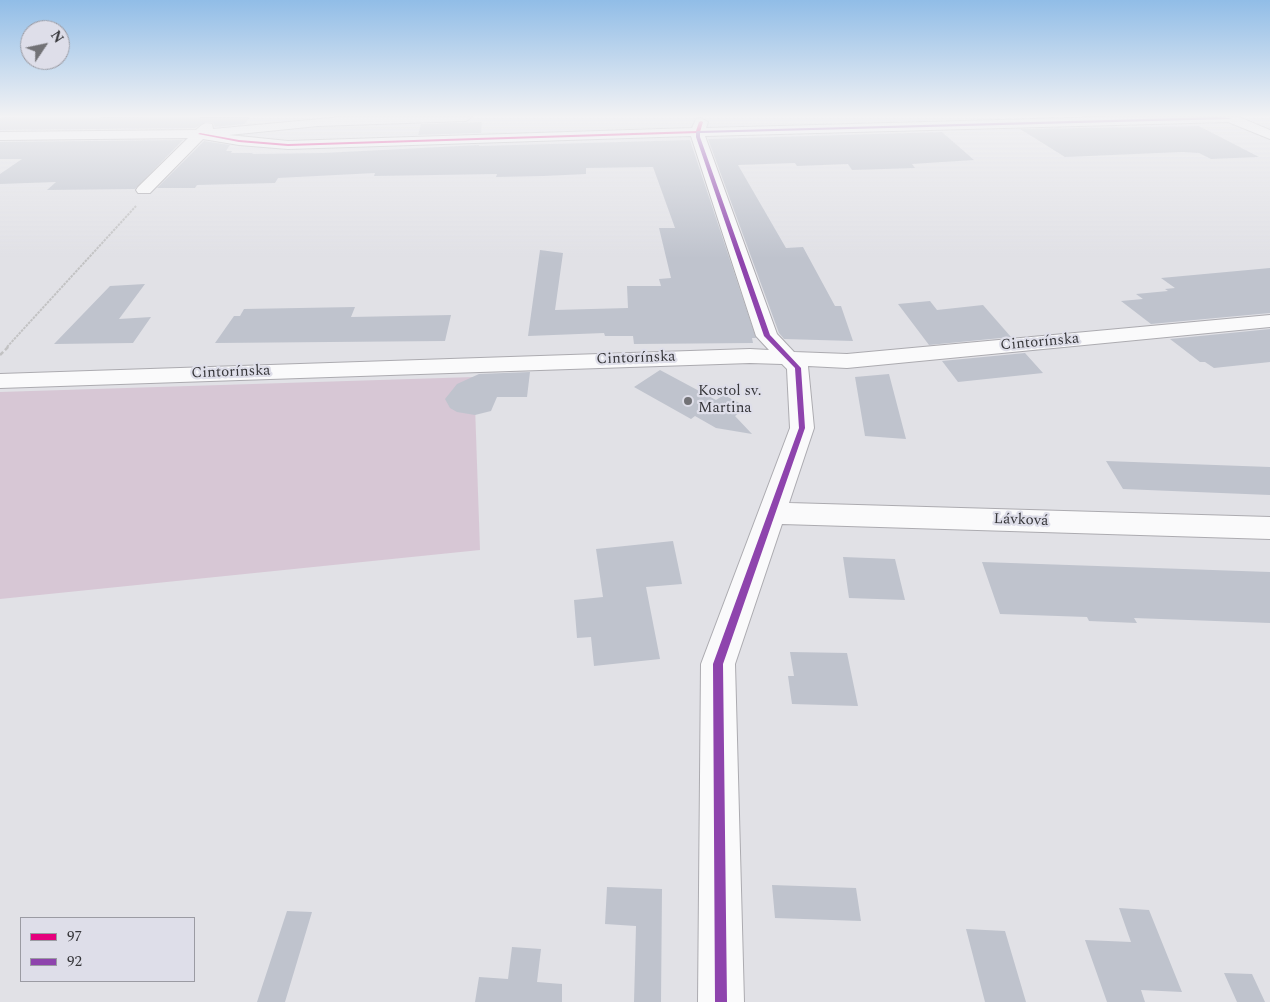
<!DOCTYPE html>
<meta charset="utf-8">
<style>
body{margin:0}
#map{position:relative;width:1270px;height:1002px;overflow:hidden;background:#e1e1e6;font-family:Spectral,serif}
canvas{display:block}
.legend{position:absolute;left:20px;top:917px;width:175px;height:65px;box-sizing:border-box;background:#dedee9;border:1px solid #9b9ba3;margin:0;padding:6px 9px;list-style:none;font-size:15px;color:#36363a}
.legend li{display:flex;align-items:center;gap:10px;height:25px}
.legend b{width:25px;border:1px solid #9b9ba3}
.north{position:absolute;left:20px;top:20px;width:50px;height:50px;box-sizing:border-box;background:#dedee9;border:1px solid #9b9ba3;border-radius:50%;rotate:56deg;font-size:14px;font-weight:700;line-height:20px;text-align:center;color:#36363a}
.north::after{content:'';display:block;margin:auto;width:18px;height:22px;background:#727276;clip-path:polygon(50% 0,100% 100%,50% 72%,0 100%)}
</style>
<div id="map">
<canvas width="1270" height="1002"></canvas>
<ul class="legend">
<li><b style="height:6px;background:#e5007d"></b>97</li>
<li><b style="height:6px;background:#8e44ad"></b>92</li>
</ul>
<div class="north">N</div>
</div>
<script>
const ctx = document.querySelector('canvas').getContext('2d');
ctx.lineJoin = 'round';
function paint(path, color) { ctx.fillStyle = color; ctx.fill(path, 'evenodd'); }
function trace(path, color, width, dash) { ctx.strokeStyle = color; ctx.lineWidth = width; ctx.lineCap = dash ? 'butt' : 'round'; ctx.setLineDash(dash || []); ctx.stroke(path); }
function drawText(font, color, halo, rows, align = 'center') {
  ctx.font = font + ' Spectral,serif'; ctx.lineWidth = 4.5; ctx.setLineDash([]); ctx.textBaseline = 'middle'; ctx.strokeStyle = halo; ctx.fillStyle = color; for (const [text, x, y, turn = 0] of rows) {
    ctx.save(); ctx.translate(x, y); ctx.rotate((+turn || 0) * Math.PI / 180); ctx.textAlign = isNaN(turn) ? turn : align; if (halo) ctx.strokeText(text, 0, 0); ctx.fillText(text, 0, 0); ctx.restore();
  }
}
const green = new Path2D(`
 M474 377 480 550 0 599V392Z`);
const building = new Path2D(`
 M250 117 245 124 215 127 213 123 207 122 195 128 0 130V118Z
 M482 122 481 133 418 135 421 124Z
 M1199 126 1259 157 1211 159 1199 153 1182 152 1065 157 1020 129Z
 M942 132 974 160 912 164 915 168 852 170 848 164 797 166 795 163 738 165 786 248 803 247 835 306H841L853 341 784 339 779 333 708 139Z
 M183 140 135 189 47 190 56 182 0 184V174L22 159H0V142Z
 M690 140 756 338H752L753 343 634 344 633 336H605L604 333 528 336 540 250 563 253 555 310 628 308 627 286H661L659 279 671 278 659 228H675L653 167 586 168V174L544 176 496 177 497 174 374 176 375 173 278 178 275 183 197 185 195 188H157L204 141 230 145 226 151H232L231 153H253L252 154 323 153 479 145V146Z
 M1270 268V313L1151 324 1121 301 1143 299 1136 294 1168 291 1165 289 1175 288 1161 278Z
 M145 284 119 319 151 317 133 343 54 344 110 286Z
 M930 301 937 310 983 305 1011 337 929 345 898 304Z
 M355 307 351 317 451 315 445 341 215 343 234 316H240L244 309Z
 M1270 329V362L1214 368 1205 362H1200L1170 339Z
 M1025 353 1043 373 958 382 942 361Z
 M660 370 716 400 724 395 747 407 735 416 752 434 716 428 695 416 691 419 634 387Z
 M530 372 527 397H497L491 411 475 415 457 412 450 408 445 399 457 384 479 374Z
 M889 374 906 439 865 436 855 377Z
 M1106 461 1270 467V495L1123 489Z
 M673 541 682 584 646 587 660 659 594 666 591 637 577 638 574 600 603 597 596 549Z
 M843 557 895 559 905 600 849 598Z
 M982 562 1270 572V623L1134 618 1137 623 1089 621 1087 617 1000 614Z
 M790 652 847 653 858 706 792 704 788 676H794Z
 M772 885 856 888 861 921 775 918Z
 M607 887 662 889 661 1002H634L636 926 605 924Z
 M1119 908 1149 910 1182 992 1141 990 1145 1002H1107L1085 940 1131 942Z
 M287 911 312 912 285 1002H257Z
 M966 929 1005 931 1026 1002H985Z
 M512 947 541 949 537 982 562 984V1002H475L479 977 508 979Z
 M1224 973 1252 974 1265 1002H1237Z`);
const pathFar1 = new Path2D(`
 M7 347 136 206`);
const path = new Path2D(`
 M0 355 9 346`);
const minor = new Path2D(`
 M342 117H472L466 121 318 126 229 135 288 141 692 128 696 119 701 118 708 122 706 128 1108 117H1239L1270 130V139L1228 122 705 136 777 334 794 352 847 354 1270 315V327L847 368 808 366 814 428 789 503 1270 517V539L782 524 735 664 744 1002H698L701 664 790 428 787 369 782 364 750 363 0 388V374L750 349 769 350 756 336 691 136 288 149 239 145 203 139 150 193H138L136 190 138 187 188 138 0 140V132L196 130C202 125 204 122 212 124L213 129Z`);
const bus1 = new Path2D(`
 M701 121 703 122 700 132 698 133 288 146 239 142 198 134 200 133 239 140 288 144 696 131 699 122Z`);
const bus2 = new Path2D(`
 M1217 117 1231 118 1229 119 700 133V137L770 335 801 368 805 428 723 664 727 1002H715L713 664 799 428 795 368 764 336 696 137V132L698 131Z`);
const markers = [
 [688,401,5,"#727276"]
];
const streetNames = [
 ["Cintorínska",1040,343,-5],
 ["Cintorínska",636,359,-2],
 ["Cintorínska",231,373,-2],
 ["Lávková",1021,521,2]
];
const poiNames = [
 ["Kostol sv.",698,392],
 ["Martina",698,409]
];
paint(green, '#d7c7d5');
paint(building, '#bfc3cd');
trace(minor, '#acabb0', 2);
trace(pathFar1, '#c2c2c3', 2, [2.5, 1]);
trace(path, '#c2c2c3', 2.5, [4.5, 2.5]);
paint(minor, '#fafafb');
paint(bus1, '#e5007d');
paint(bus2, '#8e44ad');
const sky = ctx.createLinearGradient(0, 0, 0, 258);
sky.addColorStop(0, '#91bde7');
sky.addColorStop(0.45, '#f2f2f4');
sky.addColorStop(1, '#f2f2f400');
ctx.fillStyle = sky;
ctx.fillRect(0, 0, 1270, 258);
for (const [x, y, r, color] of markers) { const dot = new Path2D(); dot.arc(x, y, r, 0, 2 * Math.PI); ctx.fillStyle = color; ctx.fill(dot); trace(dot, '#dedee9', 2); }
drawText('15px', '#36363a', '#dedee9', streetNames);
drawText('15px', '#36363a', '#dedee9', poiNames, 'left');
</script>
